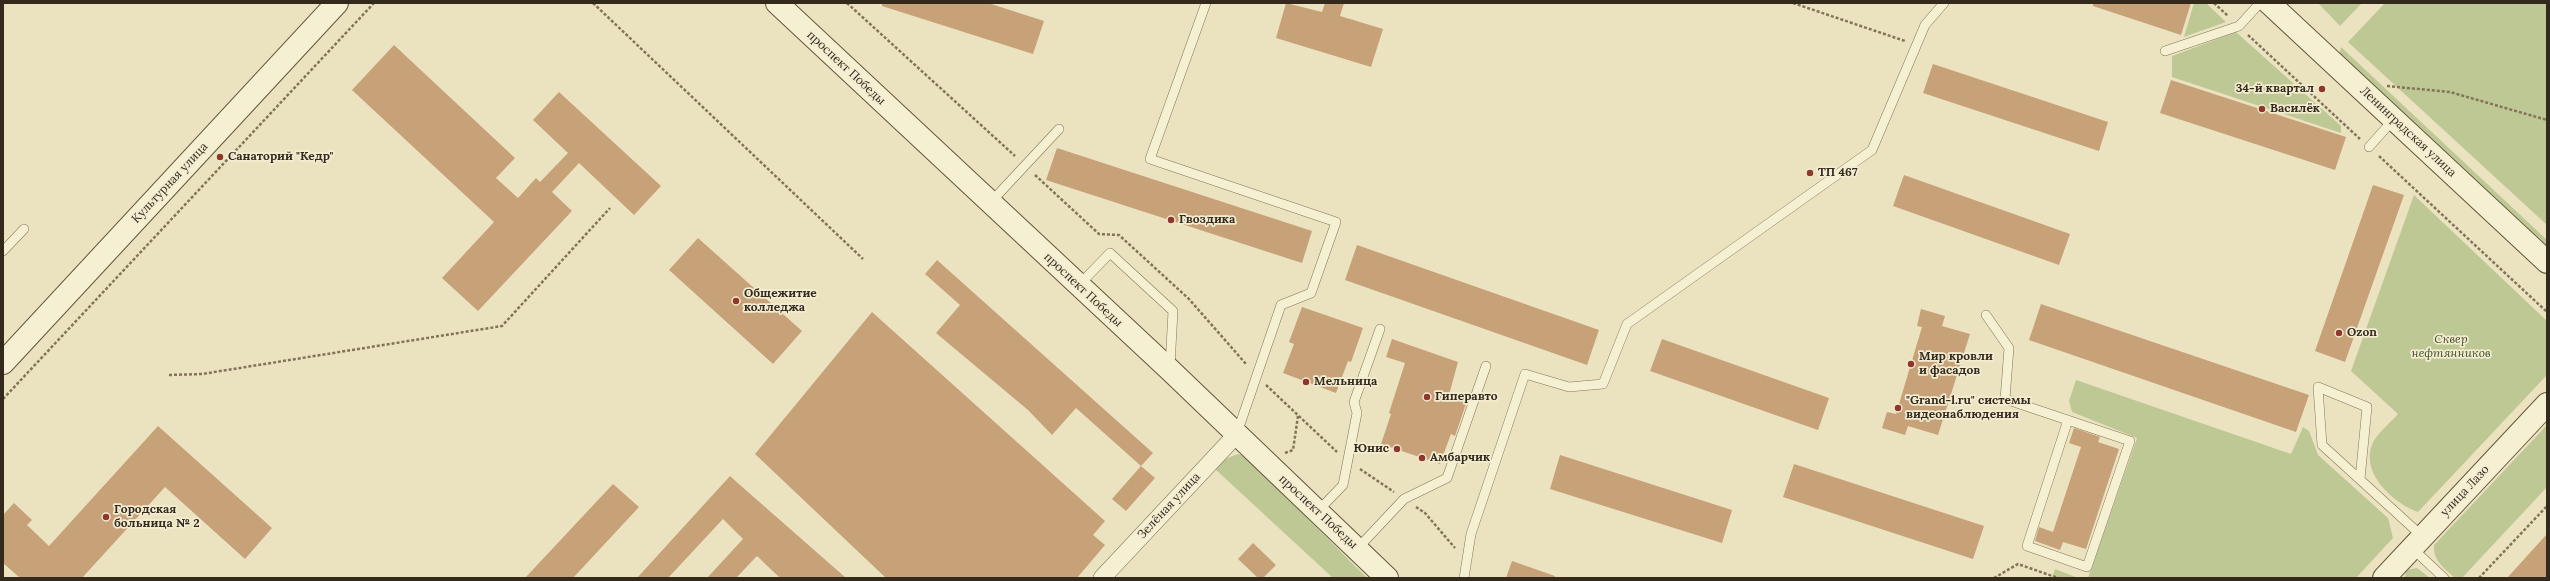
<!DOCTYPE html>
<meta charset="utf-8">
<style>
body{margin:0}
#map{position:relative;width:2550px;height:581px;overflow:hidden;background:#ebe3c0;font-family:Lora,serif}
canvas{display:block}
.frame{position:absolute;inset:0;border:4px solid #332a1d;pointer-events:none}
</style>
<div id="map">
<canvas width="2550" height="581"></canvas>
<div class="frame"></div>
</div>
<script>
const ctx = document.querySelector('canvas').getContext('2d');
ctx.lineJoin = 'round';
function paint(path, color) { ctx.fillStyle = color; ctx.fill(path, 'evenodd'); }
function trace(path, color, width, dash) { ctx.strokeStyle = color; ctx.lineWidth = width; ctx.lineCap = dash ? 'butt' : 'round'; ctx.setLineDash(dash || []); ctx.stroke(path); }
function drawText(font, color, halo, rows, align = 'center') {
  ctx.font = font + ' Lora,serif'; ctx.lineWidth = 3.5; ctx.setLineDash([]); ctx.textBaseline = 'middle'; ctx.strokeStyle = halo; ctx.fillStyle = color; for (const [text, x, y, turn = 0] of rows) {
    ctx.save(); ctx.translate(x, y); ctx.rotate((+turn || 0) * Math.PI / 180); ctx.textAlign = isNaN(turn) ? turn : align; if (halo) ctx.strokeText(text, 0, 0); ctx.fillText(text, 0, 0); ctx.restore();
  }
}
const green = new Path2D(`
 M2194 3H2206L2226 22 2184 37Z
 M2318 3H2362L2340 26Z
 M2385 3H2547V225L2348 42Z
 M2236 32 2341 126V133L2172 77V56Z
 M2341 47 2547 240V255L2339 57Z
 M2414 195 2547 321V375L2418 512C2392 503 2356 469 2375 439 2381 430 2391 422 2398 414L2351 371Z
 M2076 380 2291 454 2303 427 2309 431 2318 455 2388 518 2393 538 2356 578H2088L2137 438 2072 412 2069 401Z
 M2547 425V487L2462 578H2455C2444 568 2433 561 2434 545Z
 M1238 454 1246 457 1367 578H1333L1215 469 1225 459Z
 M2417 568 2430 578H2405L2406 570Z
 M2055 569 2078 578H2052Z`);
const building = new Path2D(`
 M882 3H988L1044 21 1033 54 882 6Z
 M1286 3 1322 12 1325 3H1344L1340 16 1383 29 1371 67 1276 38Z
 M2093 3H2191L2181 35 2093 6Z
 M394 45 515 158 496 178 518 198 536 178 540 182 568 153 533 120 559 92 661 186 634 215 579 163 552 192 572 211 478 311 442 278 494 222 352 90Z
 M1933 64 2108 122 2099 151 1923 93Z
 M2171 80 2346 137 2335 170 2160 113Z
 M1057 148 1312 231 1302 263 1046 180Z
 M1904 175 2070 234 2059 265 1893 206Z
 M2373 185 2404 195 2345 362 2315 351Z
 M698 238 802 331 773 364 669 270Z
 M1357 245 1599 330 1587 365 1345 280Z
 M937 260 1153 453 1141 466 1076 408 1052 435 1028 410 936 333 960 305 925 274Z
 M2041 304 2309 395 2296 432 2029 340Z
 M1302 307 1363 328 1351 362 1348 361 1336 393 1283 373 1294 344 1289 342Z
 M1921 309 1945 316 1942 326 1970 334 1938 435 1908 426 1905 435 1882 428 1887 412 1896 414 1922 327 1917 326Z
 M872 312 1105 521 1093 535 1105 545 1077 578H886L755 454Z
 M1392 339 1458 362 1449 395 1467 401 1455 436 1451 434 1440 464 1381 444 1391 414 1389 413 1405 363 1386 357Z
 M1662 339 1829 398 1818 430 1650 371Z
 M158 426 272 528 245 559 165 487 82 578H20L3 563V515L14 503 32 520 27 525 49 546Z
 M2074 428 2100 437 2098 442 2119 449 2086 549 2063 542 2060 550 2035 541 2039 527 2053 532 2081 447 2069 443Z
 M1560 455 1732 510 1722 543 1550 489Z
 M1794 464 1984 526 1973 559 1783 497Z
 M1141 466 1155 478 1126 511 1112 499Z
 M730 476 740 485 846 578H780L757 556 736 578H707L743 539 723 519 668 578H637Z
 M613 484 639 507 573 578H525Z
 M2547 534V578H2507Z
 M1253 543 1276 565 1263 578H1258L1238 559Z
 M1512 561 1555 576V578H1506Z`);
const path = new Path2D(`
 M593 3 863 259
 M847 3 1015 156
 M1793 3 1905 41
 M2214 3 2228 16
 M2248 35 2360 139
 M2387 86 2450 92 2547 120
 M2379 156 2547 312
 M1035 175 1099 234 1119 235 1189 299 1246 364
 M169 375 202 374 502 326 610 208
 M1266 385 1337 452
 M3 399 374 3
 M1285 453 1293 450 1298 416
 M1360 469 1394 492
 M1416 507 1425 513 1455 548
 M1994 578 2018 564 2058 578
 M2479 578 2547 506`);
const lane = new Path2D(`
 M1206 3 1150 159 1336 222 1311 293 1281 305 1237 433
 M2165 51 2239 26 2260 3
 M2369 147 2394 119
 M990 203 1059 129
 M3 251 24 229
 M1079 285 1110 253 1173 311 1170 366
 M1986 315 2009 348 2005 399 2130 441 2087 567 2027 546 2068 420
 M2360 479 2367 407 2318 387 2322 445 2423 537
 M1317 512 1343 485 1357 413 1354 402 1380 329
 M2412 548 2444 578
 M1357 549 1404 499 1447 478 1486 366
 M1464 578 1471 534 1525 374 1569 387 1603 384 1627 324 1872 150 1925 25 1944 3`);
const street = new Path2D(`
 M1102 578 1237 434`);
const secondary = new Path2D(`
 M777 3 1170 370 1387 578
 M2269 3 2547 262
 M3 363 337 3
 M2384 578 2547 404`);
const markers = [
 [2322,89,4,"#8f362d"],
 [2262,109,4,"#8f362d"],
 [220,157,4,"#8f362d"],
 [1810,173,4,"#8f362d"],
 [1171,220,4,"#8f362d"],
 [736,301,4,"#8f362d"],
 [2339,333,4,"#8f362d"],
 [1911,364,4,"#8f362d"],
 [1306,382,4,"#8f362d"],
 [1427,397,4,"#8f362d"],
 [1898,408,4,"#8f362d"],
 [1397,449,4,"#8f362d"],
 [1422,458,4,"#8f362d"],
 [106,517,4,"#8f362d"]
];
const streetNames = [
 ["проспект Победы",846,68,43],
 ["Ленинградская улица",2408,132,43],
 ["Культурная улица",170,183,-47],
 ["проспект Победы",1083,290,43],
 ["улица Лазо",2465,491,-47],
 ["Зелёная улица",1169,506,-47],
 ["проспект Победы",1318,512,43]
];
const poiNames = [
 ["34-й квартал",2314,89,"right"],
 ["Василёк",2270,109],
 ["Санаторий \"Кедр\"",228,157],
 ["ТП 467",1818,173],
 ["Гвоздика",1179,220],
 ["Общежитие",744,294],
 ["колледжа",744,308],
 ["Ozon",2347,333],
 ["Мир кровли",1919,357],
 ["и фасадов",1919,371],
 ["Мельница",1314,382],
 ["Гиперавто",1435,397],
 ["\"Grand-l.ru\" системы",1906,401],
 ["видеонаблюдения",1906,415],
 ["Юнис",1389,449,"right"],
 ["Амбарчик",1430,458],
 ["Городская",114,510],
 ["больница № 2",114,524]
];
const parkNames = [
 ["Сквер",2451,340],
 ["нефтянников",2451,354]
];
paint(green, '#bdc895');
paint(building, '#c7a178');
trace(lane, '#837459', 10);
trace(street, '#837459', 18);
trace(secondary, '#65553d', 24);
trace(path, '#837459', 2.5, [3, 2]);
trace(lane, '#f6f0d3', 9);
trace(street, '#f6f0d3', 17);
trace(secondary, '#f6f0d3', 22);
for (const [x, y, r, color] of markers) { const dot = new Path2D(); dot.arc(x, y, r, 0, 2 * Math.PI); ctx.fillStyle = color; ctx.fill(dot); trace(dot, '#f3ecd0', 1.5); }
drawText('12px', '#332a1d', '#f3ecd0', streetNames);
drawText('bold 12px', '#332a1d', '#f3ecd0', poiNames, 'left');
drawText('italic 12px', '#404f25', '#f3ecd0', parkNames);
</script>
